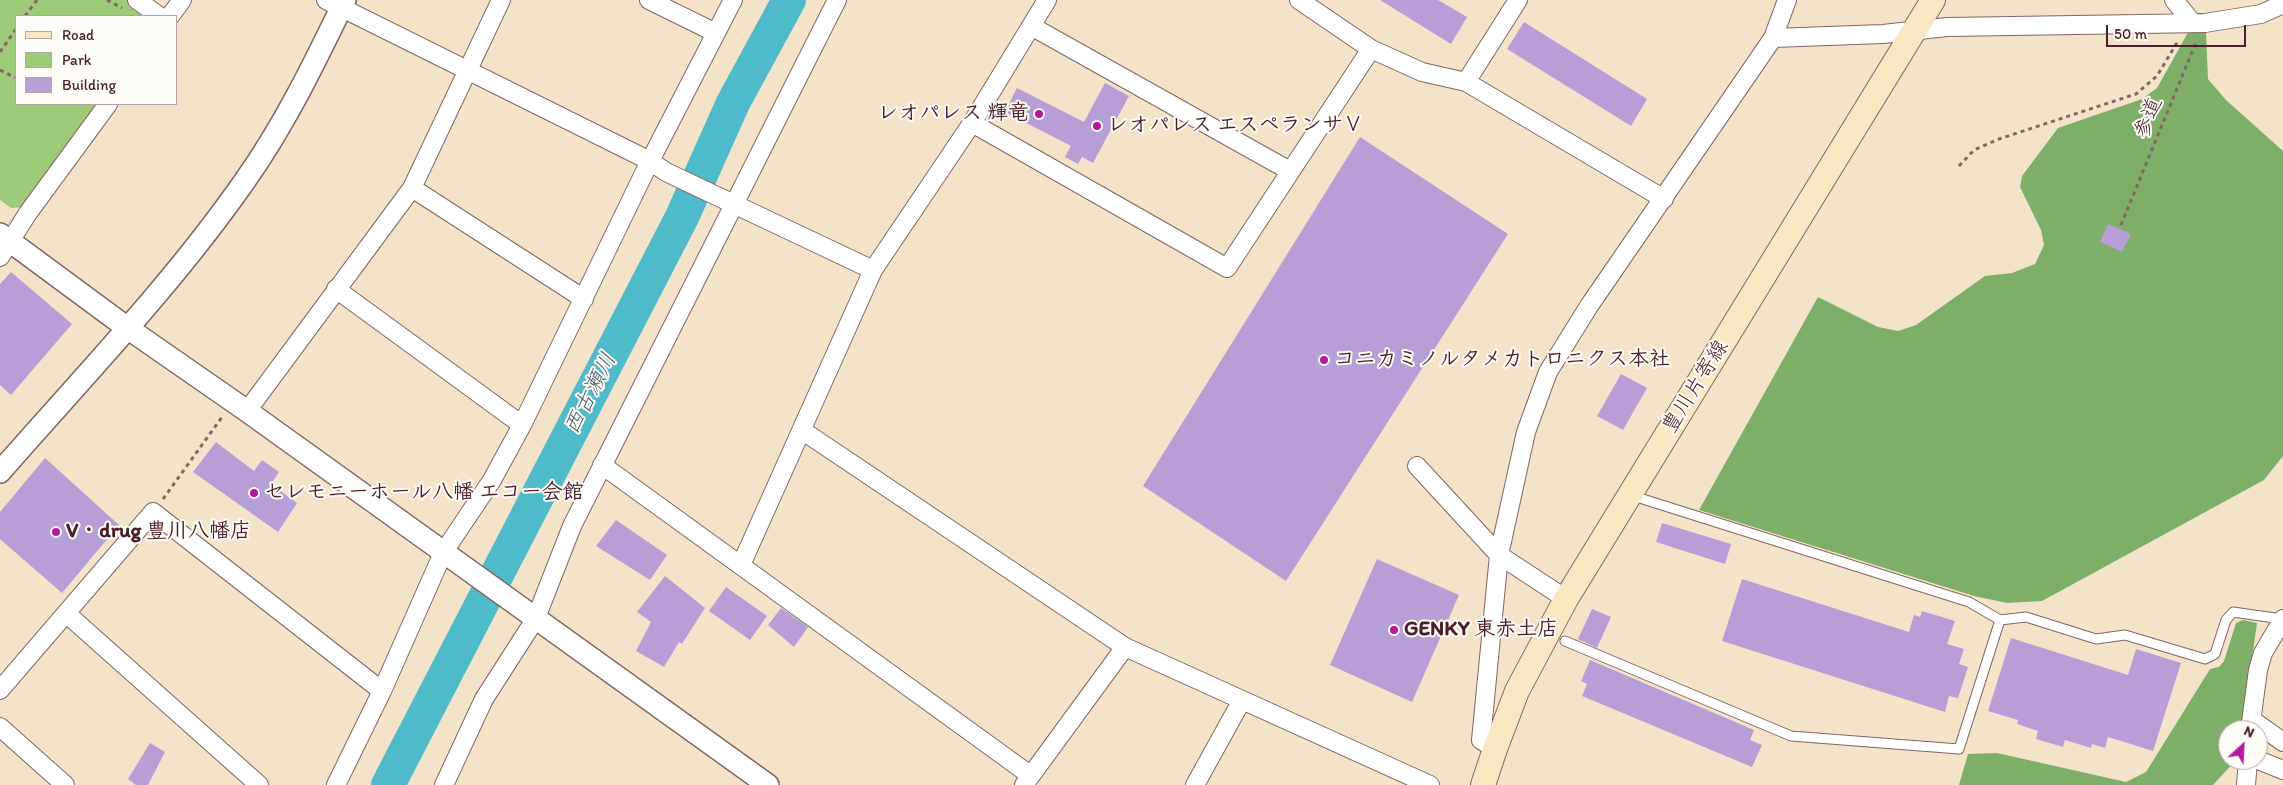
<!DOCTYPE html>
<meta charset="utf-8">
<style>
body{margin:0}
#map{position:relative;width:2283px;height:785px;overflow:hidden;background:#f3e4c9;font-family:Itim,sans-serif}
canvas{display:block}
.legend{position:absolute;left:15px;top:15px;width:162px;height:90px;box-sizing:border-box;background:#fdfcf7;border:1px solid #b5a4a5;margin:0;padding:6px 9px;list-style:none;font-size:15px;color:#4a1f2b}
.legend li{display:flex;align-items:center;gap:10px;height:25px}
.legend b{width:25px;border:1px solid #b5a4a5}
.north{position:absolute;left:2218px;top:720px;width:50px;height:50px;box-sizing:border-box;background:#fdfcf7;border:1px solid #b5a4a5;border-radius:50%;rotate:25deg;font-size:14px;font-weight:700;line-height:20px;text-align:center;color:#4a1f2b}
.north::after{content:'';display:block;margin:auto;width:18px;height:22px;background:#b5179e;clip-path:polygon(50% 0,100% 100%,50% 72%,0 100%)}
.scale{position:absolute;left:2106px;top:25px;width:140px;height:22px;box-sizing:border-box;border:2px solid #4a1f2b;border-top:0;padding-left:6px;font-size:15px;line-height:18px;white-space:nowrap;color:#4a1f2b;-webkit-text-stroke:4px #fdfcf7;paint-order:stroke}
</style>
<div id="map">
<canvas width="2283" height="785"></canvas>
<ul class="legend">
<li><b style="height:6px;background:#f7e8c3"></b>Road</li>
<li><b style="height:14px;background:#9dcb79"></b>Park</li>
<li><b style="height:14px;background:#b69fd7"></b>Building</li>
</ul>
<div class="north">N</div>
<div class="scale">50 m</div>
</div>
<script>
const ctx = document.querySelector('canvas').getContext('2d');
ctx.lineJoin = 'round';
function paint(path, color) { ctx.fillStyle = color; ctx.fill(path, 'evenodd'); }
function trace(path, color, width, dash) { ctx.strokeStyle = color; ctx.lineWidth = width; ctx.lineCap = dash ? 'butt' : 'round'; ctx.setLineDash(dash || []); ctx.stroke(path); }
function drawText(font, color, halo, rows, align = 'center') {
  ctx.font = font + ' Itim,"Klee One",sans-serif'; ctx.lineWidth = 4; ctx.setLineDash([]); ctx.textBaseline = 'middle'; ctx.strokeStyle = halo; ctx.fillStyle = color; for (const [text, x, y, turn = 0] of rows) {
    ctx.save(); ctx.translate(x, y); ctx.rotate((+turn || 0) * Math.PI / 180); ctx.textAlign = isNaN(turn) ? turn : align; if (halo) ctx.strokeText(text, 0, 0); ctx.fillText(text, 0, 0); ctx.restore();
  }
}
const green = new Path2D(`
 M0 0H135L157 16H16V104H100L24 207 11 208 0 200Z`);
const forest = new Path2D(`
 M2190 29 2206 31 2208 79 2226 100 2283 151V456L2264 480 2042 601 2007 603 1974 596 1699 510 1818 297 1878 327 1898 331 1916 325 1985 276 2012 273 2035 264 2044 245 2041 230 2020 187 2022 176 2058 128 2142 99 2157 88Z
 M2243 620 2257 623 2242 730H2228V760H2236L2213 785H1959L1968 754 1997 753 2126 782 2146 772 2210 669 2219 667 2224 661 2236 623Z`);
const river = new Path2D(`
 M388 785 682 217 733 103 789 0`);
const building = new Path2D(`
 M1380 0H1438L1467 17 1451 44Z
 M1524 22 1647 99 1631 126 1507 49Z
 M1105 83 1129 96 1093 163 1082 157 1078 164 1065 157 1071 146 1005 112 1017 88 1084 122Z
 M1360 137 1508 234 1286 581 1143 486Z
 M2108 224 2131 234 2122 252 2100 242Z
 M11 272 72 324 11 395 0 385V284Z
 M1621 374 1647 388 1623 430 1597 416Z
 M216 442 254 471 262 460 279 472 271 484 297 503 278 532 193 472Z
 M45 458 119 525 62 593 0 539V512Z
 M616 520 667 555 650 580 596 546Z
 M1662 523 1731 544 1725 564 1656 542Z
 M1377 559 1459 595 1412 702 1330 665Z
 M665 576 705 608 682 644 679 642 664 667 636 651 651 622 637 612Z
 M1742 579 1909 632 1914 615 1920 617 1922 611 1955 621 1947 644 1964 649 1959 664 1968 667 1958 698 1949 696 1945 712 1722 641Z
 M726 587 767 616 750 640 709 611Z
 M781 608 808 627 794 647 768 625Z
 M1592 609 1611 617 1597 648 1578 639Z
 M2011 638 2128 675 2136 649 2181 663 2153 751 2108 737 2105 748 2092 744 2091 748 2065 740 2063 747 2036 739 2038 731 2017 724 2018 720 1988 711Z
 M1590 660 1754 730 1750 740 1762 745 1752 767 1582 696 1587 684 1581 681Z
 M150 743 165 752 148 785H136L128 779Z`);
const path = new Path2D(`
 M107 0 122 8
 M25 16 37 0
 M0 52 16 29
 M0 70 16 78
 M1959 166 1974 150 1999 139 2136 94 2157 76 2178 41
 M2121 225 2197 40
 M163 499 222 417`);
const service = new Path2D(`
 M2000 620 2026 617 2096 639 2125 635 2205 659 2215 654 2226 620 2233 612 2282 619V617
 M1565 641 1791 736 1959 749 2000 620 1969 602 1630 495`);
const minor = new Path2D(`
 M137 0 159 16
 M326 0 650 161 666 172 873 270
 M649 0 716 33
 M1299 0 1371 49 1422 72 1466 82 1664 199
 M2174 0 2191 21
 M170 16 182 0
 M1031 26 1290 171
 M1773 38 1883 34 1947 27 2205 23 2261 14 2283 4
 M1466 82 1518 0
 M972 123 1227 268 1371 49
 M412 188 584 299
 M0 257 28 213 108 104
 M336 289 522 425
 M247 411 412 188 501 0
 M803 431 1125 647 1430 785
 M602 465 1030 775
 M1417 466 1499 555 1566 599
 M741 565 873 270 972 123 1047 0
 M67 614 259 785
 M0 690 153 512 382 691
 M2252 720 2283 742
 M0 727 65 785
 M2250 730 2258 670 2263 653 2283 619
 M1495 749 1481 740 1499 555 1526 432 1548 372 1589 306 1773 38 1787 0
 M2258 760 2283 770
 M336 785 382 691 443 553 492 480 522 425 650 161 733 0
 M444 785 484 699 536 618 572 526 837 0
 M1024 785 1125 647
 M1195 785 1242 700
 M2246 785 2248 760`);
const tertiary = new Path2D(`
 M0 234 126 327 247 411 768 785
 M0 472C83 377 172 285 244 182 284 126 315 62 345 0`);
const secondary = new Path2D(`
 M1483 785 1495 749 1517 691 1566 599 1933 0`);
const markers = [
 [1039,114,5,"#b5179e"],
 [1097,126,5,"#b5179e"],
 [1324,360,5,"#b5179e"],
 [254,493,5,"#b5179e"],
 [56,532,5,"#b5179e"],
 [1394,630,5,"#b5179e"]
];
const poiNames = [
 ["レオパレス 輝竜",1029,114,"right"],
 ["レオパレス エスペランサⅤ",1107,126],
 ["コニカミノルタメカトロニクス本社",1334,360],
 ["セレモニーホール八幡 エコー会館",264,493],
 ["V・drug 豊川八幡店",66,532],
 ["GENKY 東赤土店",1404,630]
];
const streetNames = [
 ["参道",2149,118,-68],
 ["豊川片寄線",1696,387,-58]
];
const waterNames = [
 ["西古瀬川",591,394,-63]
];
paint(green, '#9dcb79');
paint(forest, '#7eaf69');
trace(river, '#4fbaca', 34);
paint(building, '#b69fd7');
trace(service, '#856462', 11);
trace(minor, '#856462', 20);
trace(tertiary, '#856462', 24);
trace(secondary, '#856462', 26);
trace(path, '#856462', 3, [4, 4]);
trace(service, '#fff', 9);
trace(minor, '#fff', 18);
trace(tertiary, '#fff', 21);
trace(secondary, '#f7e8c3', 24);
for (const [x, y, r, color] of markers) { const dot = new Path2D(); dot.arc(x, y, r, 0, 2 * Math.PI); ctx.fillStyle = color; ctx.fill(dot); trace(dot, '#fdfcf7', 2); }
drawText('bold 21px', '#4a1f2b', '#fdfcf7', poiNames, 'left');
drawText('21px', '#4a1f2b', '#fdfcf7', streetNames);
drawText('italic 22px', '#4c5d6b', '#fdfcf7', waterNames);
</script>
